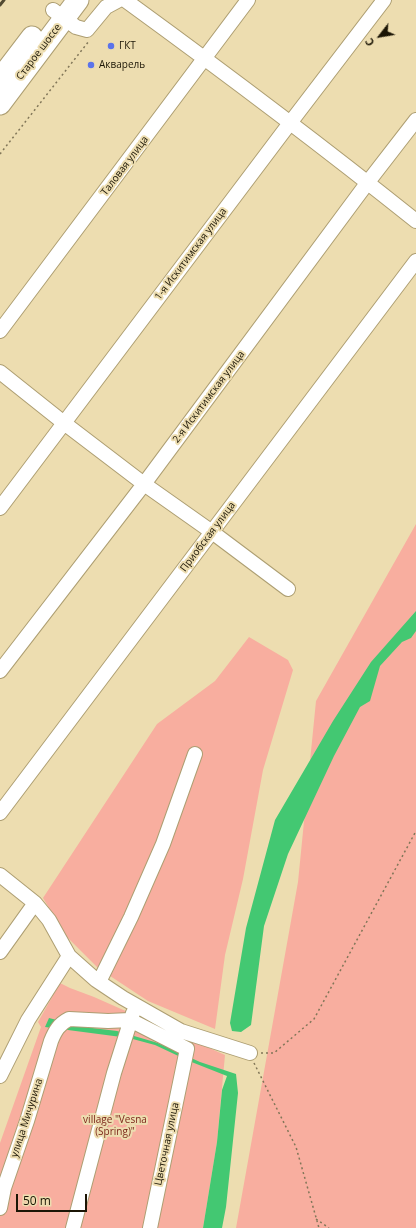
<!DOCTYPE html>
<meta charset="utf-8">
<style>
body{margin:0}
#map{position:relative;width:416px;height:1228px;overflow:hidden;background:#edddb0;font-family:"Open Sans",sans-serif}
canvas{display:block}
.north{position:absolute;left:360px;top:16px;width:40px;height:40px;-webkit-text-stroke:3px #edddb0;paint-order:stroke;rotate:239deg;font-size:11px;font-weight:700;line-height:16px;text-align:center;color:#1b1505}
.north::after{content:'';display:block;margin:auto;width:14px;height:18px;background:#1b1505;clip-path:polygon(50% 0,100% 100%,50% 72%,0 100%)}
.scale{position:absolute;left:16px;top:1194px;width:71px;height:18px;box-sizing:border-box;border:2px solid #1b1505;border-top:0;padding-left:5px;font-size:12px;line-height:14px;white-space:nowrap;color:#1b1505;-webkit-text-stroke:3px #edddb0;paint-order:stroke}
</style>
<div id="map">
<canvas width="416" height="1228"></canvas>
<div class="north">С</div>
<div class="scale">50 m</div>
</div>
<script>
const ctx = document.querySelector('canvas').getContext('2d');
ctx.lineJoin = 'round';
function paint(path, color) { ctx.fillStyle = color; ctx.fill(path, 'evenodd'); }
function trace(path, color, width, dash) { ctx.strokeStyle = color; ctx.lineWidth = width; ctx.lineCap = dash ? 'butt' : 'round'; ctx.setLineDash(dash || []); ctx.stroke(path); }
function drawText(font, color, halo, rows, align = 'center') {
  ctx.font = font + ' "Open Sans",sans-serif'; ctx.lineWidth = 4; ctx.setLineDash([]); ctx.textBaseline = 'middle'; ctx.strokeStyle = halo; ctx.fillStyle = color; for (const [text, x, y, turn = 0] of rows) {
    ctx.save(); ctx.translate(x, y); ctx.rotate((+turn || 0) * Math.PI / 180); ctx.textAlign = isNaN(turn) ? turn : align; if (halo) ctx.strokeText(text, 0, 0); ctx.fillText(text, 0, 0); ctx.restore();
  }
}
const green = new Path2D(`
 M416 524V1228H236L298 882 316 701Z
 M249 637 288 660 293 670 263 770 243 879 225 955 215 1029 148 1001 98 968 66 936 43 898 157 724 215 681Z
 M60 983 70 988 94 997 225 1055 217 1142 203 1228H0V1143L41 1027 38 1022Z`);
const water = new Path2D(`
 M416 611V631L411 638 402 642 380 666 370 701 360 707 334 756 288 854 264 926 251 1025 241 1032 232 1031 230 1023 246 928 275 820 333 721 371 662Z
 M49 1018 84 1027 117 1031 158 1043 200 1062 236 1074 238 1093 226 1207 222 1228H203L217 1142 222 1090 227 1076 189 1061 155 1045 129 1038 45 1027Z`);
const path = new Path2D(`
 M0 154 89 41
 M261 1053H274L314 1019 416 831
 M254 1063 296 1147 319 1228
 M316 1219 329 1228`);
const minor = new Path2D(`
 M125 0C224 72 321 145 416 221
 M53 10 76 27 87 30 106 7 119 0
 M0 331 248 0
 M0 372 64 423 144 484 212 532 288 589
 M0 508 290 123 384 0
 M0 671 144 484 368 182 416 120
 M0 813 416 261
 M0 875 35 903 49 920 69 956 96 980 123 998 181 1031 250 1053
 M0 952 35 903
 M99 982 131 917 163 844 195 754
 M0 1076 28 1020 69 956
 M0 1208 4 1188 27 1121 51 1041C55 1031 59 1024 69 1019L108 1021 130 1020 187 1049 150 1228
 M73 1228 114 1073 133 1013`);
const highway = new Path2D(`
 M0 79 32 37
 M0 104 78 0`);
const rail = new Path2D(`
 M0 5 4 0`);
const markers = [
 [111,46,4,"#5b73ea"],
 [91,65,4,"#5b73ea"]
];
const poiNames = [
 ["ГКТ",119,46],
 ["Акварель",99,65]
];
const streetNames = [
 ["Старое шоссе",39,52,-53],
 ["Таловая улица",125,166,-53],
 ["1-я Искитимская улица",191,254,-53],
 ["2-я Искитимская улица",209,397,-53],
 ["Приобская улица",208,537,-53],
 ["улица Мичурина",27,1118,-72],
 ["Цветочная улица",167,1144,-78]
];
const parkNames = [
 ["village \"Vesna",115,1120],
 ["(Spring)\"",115,1132]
];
paint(green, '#f8ae9f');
paint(water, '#43c872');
trace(minor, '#ad9e72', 16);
trace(highway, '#ad9e72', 23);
trace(path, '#817658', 1.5, [2, 3]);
trace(minor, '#fff', 14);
trace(highway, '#fff', 21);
trace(rail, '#524a32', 3);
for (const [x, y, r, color] of markers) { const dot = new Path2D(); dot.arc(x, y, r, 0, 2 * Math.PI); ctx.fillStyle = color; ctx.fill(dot); trace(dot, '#edddb0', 1.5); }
drawText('10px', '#1b1505', '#edddb0', poiNames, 'left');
drawText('10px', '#1b1505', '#edddb0', streetNames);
drawText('10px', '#7c281b', '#edddb0', parkNames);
</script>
